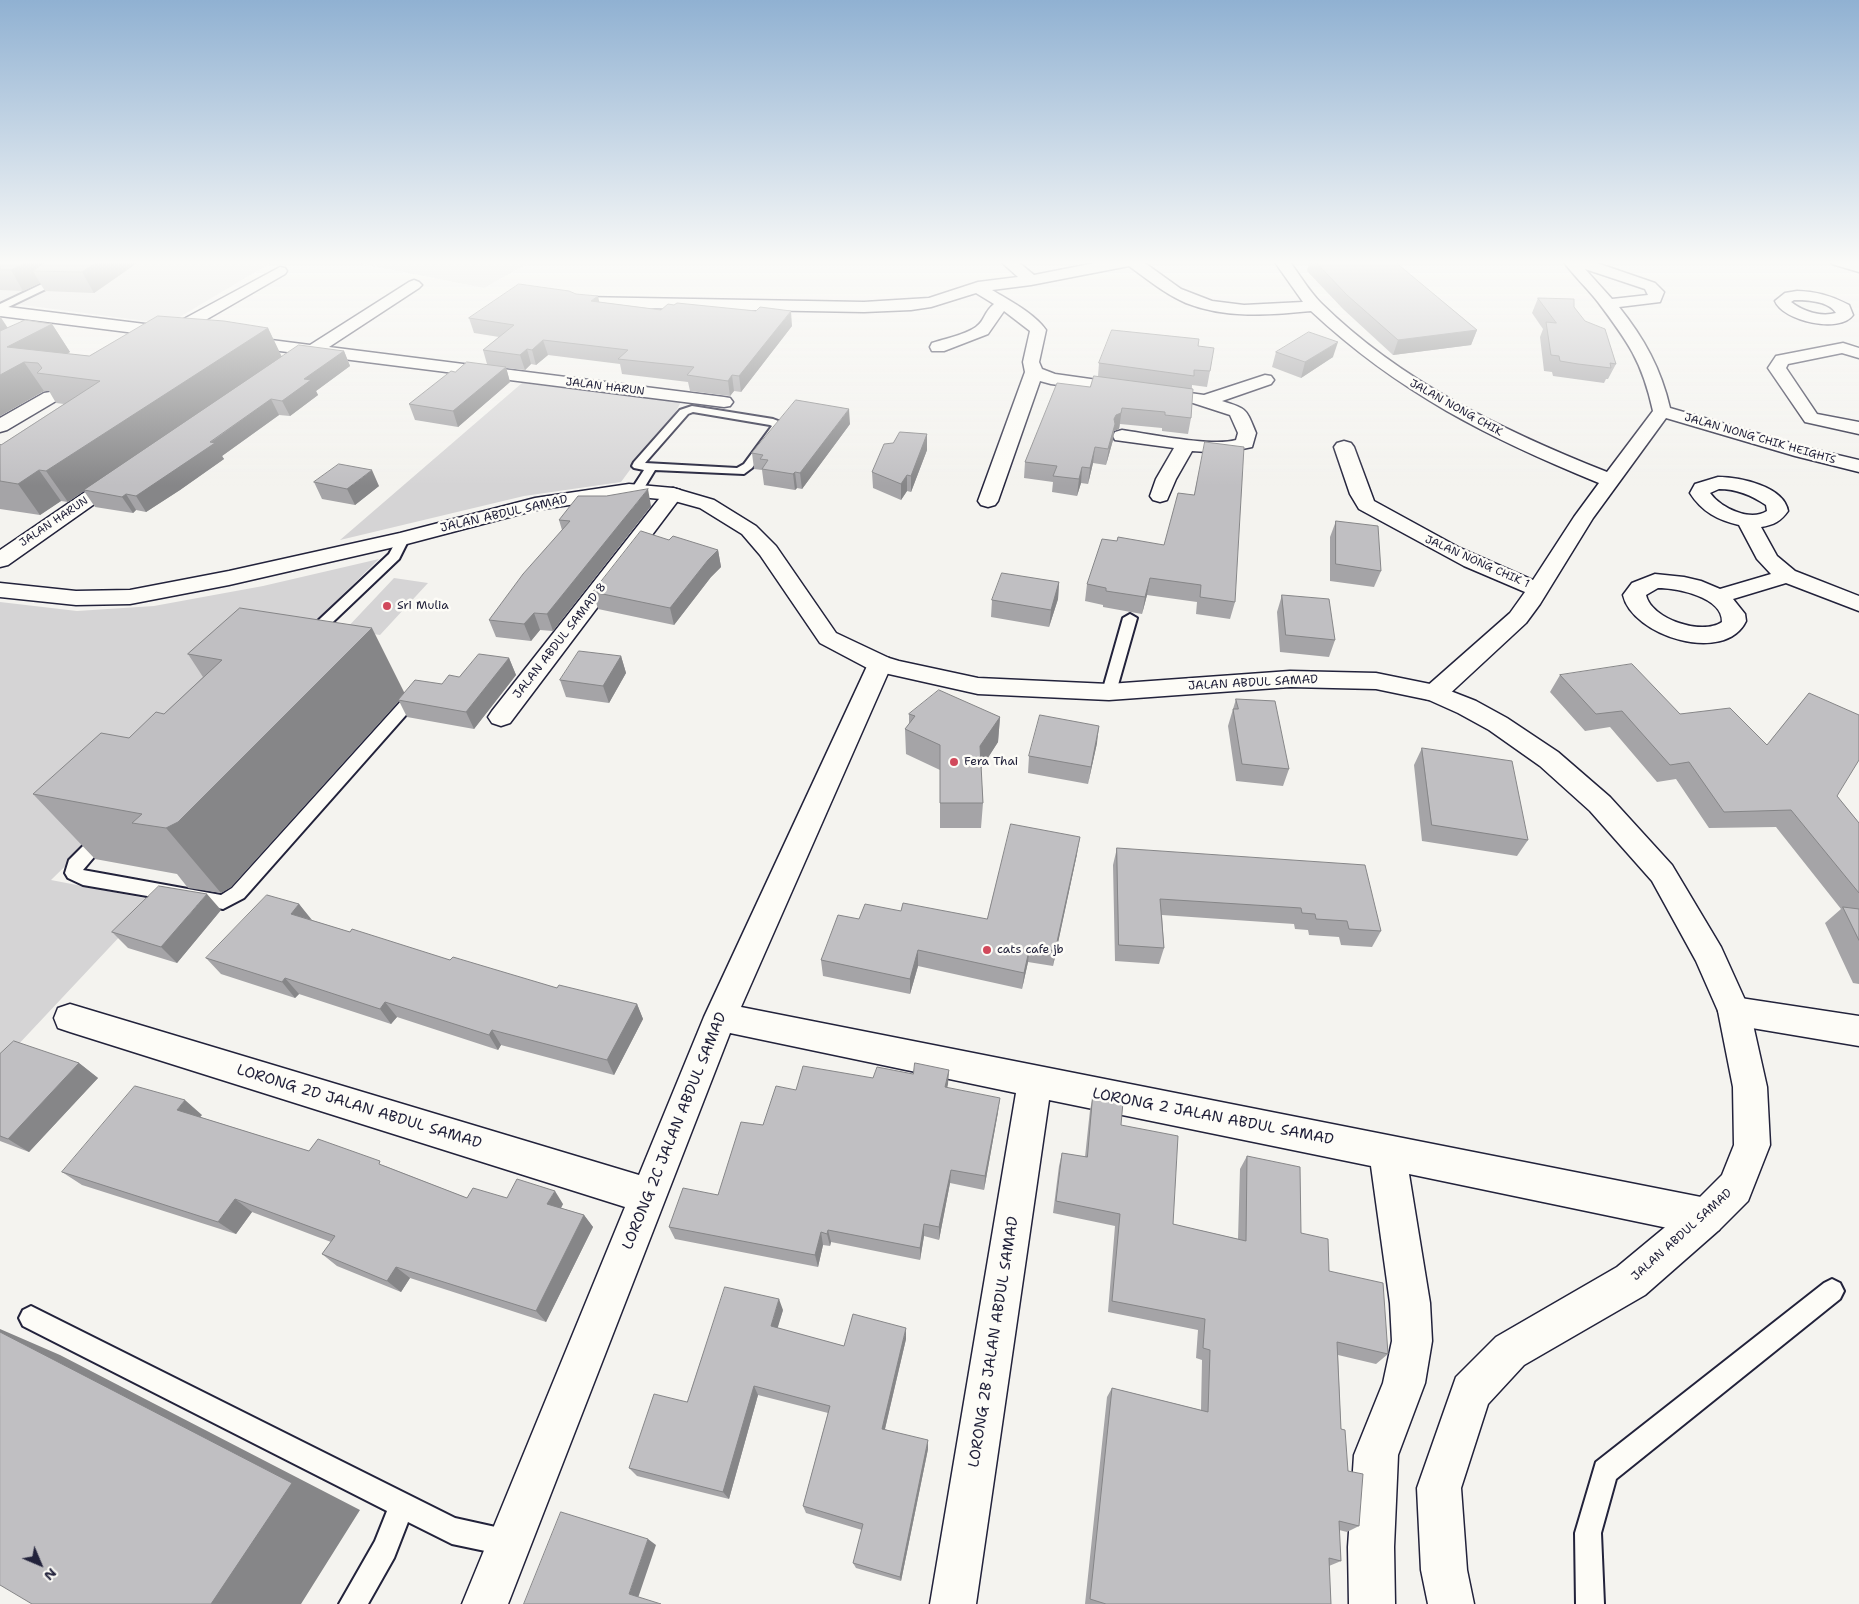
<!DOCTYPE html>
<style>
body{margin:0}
#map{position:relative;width:1859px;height:1604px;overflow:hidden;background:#f4f3ef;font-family:"Shantell Sans",sans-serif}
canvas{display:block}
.north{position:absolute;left:15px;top:1539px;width:50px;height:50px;-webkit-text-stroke:4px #fdfcf7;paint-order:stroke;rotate:135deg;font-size:14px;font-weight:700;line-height:20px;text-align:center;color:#22223b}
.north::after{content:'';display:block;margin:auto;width:18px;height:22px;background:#22223b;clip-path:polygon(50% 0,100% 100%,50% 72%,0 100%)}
</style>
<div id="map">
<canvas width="1859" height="1604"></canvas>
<div class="north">N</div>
</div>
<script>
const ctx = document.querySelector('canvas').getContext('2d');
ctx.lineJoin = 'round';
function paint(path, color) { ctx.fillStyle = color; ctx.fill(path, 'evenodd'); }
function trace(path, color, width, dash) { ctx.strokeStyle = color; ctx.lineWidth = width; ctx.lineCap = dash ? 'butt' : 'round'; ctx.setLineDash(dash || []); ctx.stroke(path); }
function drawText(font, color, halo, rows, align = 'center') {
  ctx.font = font + ' "Shantell Sans",sans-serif'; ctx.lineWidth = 5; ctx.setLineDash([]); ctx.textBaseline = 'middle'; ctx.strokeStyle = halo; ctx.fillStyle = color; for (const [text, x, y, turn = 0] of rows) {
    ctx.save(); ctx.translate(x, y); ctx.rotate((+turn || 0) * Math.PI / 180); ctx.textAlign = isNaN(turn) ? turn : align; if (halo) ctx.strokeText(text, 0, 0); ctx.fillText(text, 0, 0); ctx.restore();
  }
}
const built = new Path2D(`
 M0 261H274L168 324 0 302Z
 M348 261H532L484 288Z`);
const green = new Path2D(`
 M522 383 681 402 669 424 655 436 621 482 524 496 340 540Z
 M379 559 51 880 154 900 0 1064V602L77 611 154 606 263 586Z
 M394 578 428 583 380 635 345 630Z`);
const lane = new Path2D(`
 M77 261H87L50 287 0 311V304L44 283Z
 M692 406 773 419 781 422 782 426 752 468 744 474 655 470 641 493H633L631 490 644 470 634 468 632 466 634 462 680 410ZM693 412 770 425 772 426 744 464 737 468 645 463 688 414Z
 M403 535 409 539 399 559 315 639H305L303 636 305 633 389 554 399 536Z
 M1130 614 1137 618 1116 692 1114 695H1104L1102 692 1123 618Z
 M416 689 421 690 423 694 421 698 244 898 223 909 83 885 68 878 65 873 69 860 98 831 104 830 110 831 112 836 83 870 221 895 232 888 411 690Z
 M1832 1279 1840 1283 1844 1291 1840 1299 1616 1479 1601 1533 1604 1604H1576L1575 1533 1596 1462 1824 1283Z
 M31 1306 455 1518 509 1530 518 1534 522 1543 518 1552 509 1556 452 1544 408 1522 394 1558 368 1604H339L375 1541 387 1511 23 1326 19 1318 23 1310Z`);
const street = new Path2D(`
 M1000 261H1017L1034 275 1105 261H1142L1181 289 1212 301 1244 305 1303 302 1274 261H1289C1300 275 1309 291 1321 303 1401 382 1504 431 1607 472L1653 411C1642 361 1628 342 1598 302 1587 288 1574 276 1563 261H1591L1655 283 1664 292 1660 302 1619 307C1644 338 1661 369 1670 408L1808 448 1859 460V472L1795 456 1666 418 1593 518 1540 604 1526 623 1444 699 1435 701 1426 699 1423 693 1426 687 1510 613 1525 592 1464 566 1359 509 1350 494 1334 447 1337 443 1344 441 1351 443 1354 447 1374 501 1458 547 1533 580 1574 517 1599 483C1489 438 1399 393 1311 311 1270 315 1226 319 1186 303 1165 294 1147 279 1129 266L1031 285 992 290C1010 301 1034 313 1046 330L1039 362 1042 369 1055 374 1204 395 1265 375 1271 376 1274 380 1271 384 1222 401C1248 409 1246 409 1256 433L1252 447 1223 453 1192 451 1176 479 1167 500 1160 502 1153 500 1150 496 1156 479 1174 448 1115 440 1113 436 1115 432 1122 430C1150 434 1212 447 1236 440L1238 433 1230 415 1193 403 1051 384 1040 381 998 501 995 505 988 507 981 505 978 501 1025 372 1023 362 1030 331 1004 311 988 334 944 351H932L930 347 932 343C944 339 968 334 977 326 985 320 984 312 994 304L976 293 931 307 911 310 864 312 580 307 574 305 572 302 574 299 580 297 864 302 929 298 978 282 1018 277ZM1585 269 1645 289 1648 295 1612 299Z
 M1830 261 1859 263V272L1832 264Z
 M280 267 285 268 287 271 285 274 183 333 181 336 175 338 0 316V306L169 327Z
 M414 280 419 282 422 285 419 288 329 347 724 397 730 398 733 402 730 406 724 407 240 346 234 344 232 341 234 338 240 336 310 345 409 282Z
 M1797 291C1815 291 1832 296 1849 305L1853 315C1840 334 1783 321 1775 301L1785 293ZM1794 300C1807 300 1829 301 1836 313 1821 317 1804 312 1791 302Z
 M1843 343 1859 348V358L1842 353 1788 364 1786 368 1817 414 1859 422V434L1805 422 1768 368 1776 356Z
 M50 392 56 393 59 397 56 401 7 430 0 432V418L44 393Z
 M120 471 127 473 130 477 127 481 8 565 0 567V550L113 473Z
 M1718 477C1739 477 1784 486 1788 511 1781 521 1774 525 1761 527L1777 556 1795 571 1859 596V611L1786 583 1733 599 1745 614 1746 621C1725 665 1632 636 1623 595L1632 583 1655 574 1684 577 1701 581 1720 589 1771 574 1757 559 1739 525C1718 520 1702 512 1690 493L1695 484ZM1719 489C1737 489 1751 495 1766 505L1767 511C1750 522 1721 508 1710 493ZM1658 588C1677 588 1723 597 1722 622 1702 636 1651 619 1646 595Z
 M673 488 680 490 683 494 510 723 501 726 492 723 488 717 492 711 666 490Z
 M880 656 889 658 892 664 741 1007 1706 1198 1719 1204 1725 1217 1719 1230 1706 1236 1409 1174 1430 1303 1432 1341 1425 1383 1398 1455 1394 1547 1395 1604H1349L1348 1547 1354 1455 1383 1383 1392 1341 1390 1303 1371 1166 1049 1100 976 1604H930L1016 1093 730 1033 508 1604H462L625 1207 70 1032 58 1028 54 1018 58 1008 70 1004 639 1175 704 1017 868 664 871 658Z
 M1734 997 1859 1016V1046L1734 1025 1723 1021 1718 1011 1723 1001Z`);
const secondary = new Path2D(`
 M629 484 673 488 714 500 756 526 776 546 836 633 889 658 899 661 978 678 1109 684 1290 671 1376 673 1435 685 1476 701 1507 718 1558 752 1610 797 1672 865 1721 947 1750 1011 1767 1087 1770 1145 1748 1201 1719 1230 1645 1295 1524 1365 1488 1404 1461 1488 1467 1570 1474 1604H1428L1421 1570 1417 1488 1456 1377 1496 1337 1617 1267 1693 1204 1722 1175 1734 1145 1733 1087 1718 1011 1696 961 1652 881 1590 811 1540 766 1489 730 1458 713 1429 700 1376 689 1290 687 1109 700 978 694 871 670 820 643 760 555 742 534 700 508 671 500 629 496 536 510 403 545 229 585 130 604 76 605 0 597V583L76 591 130 590 229 571 400 533 535 498Z`);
const wall = new Path2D(`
 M0 261H140L94 293 45 291 40 283 23 291 0 290Z
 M471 261H486L482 263Z
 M1308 261H1394L1477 330 1471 345 1393 355 1343 309 1307 271 1309 263Z
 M1538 298 1574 307 1616 364 1608 379H1606L1604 383 1553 376 1552 372 1544 371 1540 337 1543 329 1532 313Z
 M599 302 792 326 741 392 734 391 730 396 690 391 688 382 622 374 620 364 548 355 536 365 531 364 525 370 506 368 510 382 458 427 415 420 409 404 455 372 487 364 483 350 499 337 474 333 469 318Z
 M52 324 70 352 67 354 89 356 268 328 281 356 344 351 350 366 316 391 318 395 290 416 279 415 222 456 224 459 180 490 146 512 136 510 133 513 95 507 84 491 68 502 61 501 40 515 0 509V444L1 445 64 404 56 403 49 391H44L0 416 8 328Z
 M1198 346 1210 371 1207 387 1192 385 1191 418 1188 434 1162 431V428L1120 424 1119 429 1114 431 1113 440 1106 465 1093 463 1088 484 1081 483 1077 496 1052 492 1053 482 1024 478 1025 462 1090 387 1098 376 1099 363Z
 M1276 352 1333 357 1301 378 1272 367Z
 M850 424 802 489 797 488 795 490 764 485 762 470 754 469 752 453Z
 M927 434V450L911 492 907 491 901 500 873 488 872 472 893 443Z
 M314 482 379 486 355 505 322 499Z
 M651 506 553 631 540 630 531 641 496 637 489 620 562 530 559 520Z
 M1336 521 1381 571 1374 587 1330 581V537Z
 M669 540 718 550 721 567 711 577 674 625 598 609 593 592Z
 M1117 541 1235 602 1230 619 1196 614 1197 602 1147 595 1142 614 1103 607V605L1085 601 1087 584Z
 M1059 582 1058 599 1049 627 991 617 992 600Z
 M1282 595 1335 640 1329 657 1280 652 1277 612Z
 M240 608 404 693 442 684 509 658 516 675 474 729 407 717 399 701 231 887 221 893 188 888 177 874 95 859 33 794 129 738 164 714 203 677 188 654Z
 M621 656 626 673 609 703 566 697 560 680Z
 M1560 675 1680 714 1767 745 1809 693 1837 796 1859 823V984L1853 983 1825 923 1841 909 1776 827 1709 828 1676 779 1657 782 1610 727 1585 731 1550 692Z
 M1236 699 1289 769 1283 786 1236 781 1228 726Z
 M909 714 1000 717 998 742 981 768 983 803 981 828H940V770L906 754 905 729 909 724Z
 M1097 743 1088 784 1028 773 1029 756Z
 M1422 748 1528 840 1517 856 1422 841 1414 765Z
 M1117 848 1381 931 1372 947 1341 945 1339 937 1309 935 1308 930 1295 929 1294 924 1162 915 1164 948 1159 964 1115 961 1113 865Z
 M1077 854 1053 966 1028 962 1022 989 918 966 910 994 823 976 821 960 859 919 901 911 987 919Z
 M299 904 311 920 350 932 450 960 557 988 637 1004 643 1019 614 1075 501 1045 498 1050 397 1017 391 1024 299 994 295 998 221 974 206 958Z
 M221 910 177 963 128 948 112 932Z
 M0 1054 79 1063 98 1078 29 1152 0 1141Z
 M949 1070 947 1088 998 1112 984 1190 950 1183 939 1240 924 1236 920 1260 831 1242 830 1246 823 1245 818 1267 675 1239 669 1227 718 1195 763 1125 796 1090 873 1078Z
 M1093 1096 1121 1125 1173 1224 1238 1239 1240 1169 1247 1156 1301 1233 1329 1271 1388 1354 1376 1364 1338 1355 1341 1429 1348 1471 1359 1526 1347 1532 1339 1530 1341 1561 1329 1566 1331 1604H1085L1107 1397 1112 1388 1201 1410 1202 1360 1196 1358 1198 1330 1108 1312 1115 1226 1053 1213 1059 1166 1062 1153 1085 1157 1090 1110Z
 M202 1115 200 1117 309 1151 385 1166 467 1198H507L563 1204 561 1208 584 1215 593 1227 546 1322 410 1278 401 1292 337 1266 322 1254 331 1242 252 1212 236 1234 82 1185 62 1172Z
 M783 1310 777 1328 844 1346 906 1339 885 1429 928 1449 901 1581 856 1568 853 1563 862 1530 806 1513 803 1506 828 1413 758 1395 729 1499 637 1476 629 1468 687 1402Z`);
const shadedWall = new Path2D(`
 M29 261H31L37 271H33L40 283 23 291 11 270Z
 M31 261H73L37 271Z
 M98 261H140L94 293 82 272Z
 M598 296 601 310 591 301Z
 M791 311 792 326 741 392 739 376Z
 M0 316 17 342 52 324 70 352 42 368 38 363 24 362 44 391 0 416Z
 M268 328 282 357 68 502 46 471Z
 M1477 330 1471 345 1393 355 1398 340Z
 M543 340 548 355 536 365 532 350Z
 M1338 342 1333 357 1301 378 1305 362Z
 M527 349 531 364 525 370 520 355Z
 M344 351 350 366 316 391 318 395 290 416 282 401 304 379Z
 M506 367 510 382 458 427 453 411Z
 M732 375 734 391 730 396 728 381Z
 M271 399 279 415 222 456 224 459 180 490 146 512 136 496Z
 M1122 408 1119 429 1114 431 1113 440 1106 465 1114 419 1116 415Z
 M849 409 850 424 802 489 800 473Z
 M927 434V450L911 492V476Z
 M1095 447 1093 463 1088 484 1090 468Z
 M1082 467 1081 483 1077 496 1079 479Z
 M39 470 61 501 40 515 18 484Z
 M372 470 379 486 355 505 347 489Z
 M795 472 797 488 795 490 793 474Z
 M907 475V491L901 500V484Z
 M648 489 651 506 553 631 547 614Z
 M126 494 136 510 133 513 122 497Z
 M718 550 721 567 711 577 674 625 670 608 708 560Z
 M1150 578 1147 595 1142 614 1145 597Z
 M1059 582 1058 599 1049 627 1051 610Z
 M534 613 540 630 531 641 524 624Z
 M372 628 405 694 398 700 399 701 231 887 221 893 166 828Z
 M621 656 626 673 609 703 603 686Z
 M509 658 516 675 474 729 466 712Z
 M1000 717 998 742 979 772 980 746Z
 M1099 726 1097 743 1088 784 1091 767Z
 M1080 837 1077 854 1053 966 1055 951Z
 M207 894 221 910 177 963 161 947Z
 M299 904 312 920 291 914Z
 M1030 946 1028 962 1022 989 1024 973Z
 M918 950V966L910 994V979Z
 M285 978 299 994 295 998 282 982Z
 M385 1002 397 1017 391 1024 380 1009Z
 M637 1004 643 1019 614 1075 607 1060Z
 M492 1030 501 1045 498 1050 489 1035Z
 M79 1063 98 1078 29 1152 8 1139Z
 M949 1070 948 1084 944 1102 945 1087Z
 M1000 1098 998 1112 984 1190 985 1176Z
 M185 1100 202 1115 194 1124 177 1110Z
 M951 1170 950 1183 939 1240V1227Z
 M555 1191 563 1204 556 1217 547 1204Z
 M235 1199 252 1212 236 1234 218 1222Z
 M584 1215 593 1227 546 1322 536 1311Z
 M924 1224V1236L920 1260V1248Z
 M828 1230 831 1242 830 1246 827 1234Z
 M821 1232 823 1245 818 1267 815 1255Z
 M396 1267 410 1278 401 1292 387 1281Z
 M779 1299 783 1310 775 1337 771 1326Z
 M906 1328V1339L883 1437 882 1429Z
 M0 1329 60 1355 360 1510 301 1604H211L0 1332Z
 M754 1386 758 1395 729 1499 723 1492Z
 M928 1440V1449L901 1581 900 1577Z
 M648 1539 656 1545 638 1598 629 1594Z`);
const building = new Path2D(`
 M4 261H29L11 270H0V263Z
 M47 261H98L82 272 33 271Z
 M1315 261H1394L1477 330 1398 340 1347 295Z
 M519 284 569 291 576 294 598 296 591 301 661 310 668 304 674 305 677 303 756 311 760 307 791 311 739 376 732 375 728 381 687 375 694 367 618 359 628 350 543 340 532 350 527 349 520 355 483 350 514 325 469 318Z
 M1538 298 1574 299V307L1585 321 1605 329 1616 364 1610 363 1611 368 1578 364 1560 361 1559 356 1551 355 1546 322 1556 323Z
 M158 316 224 321 268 328 46 471 39 470 18 484 0 481V444L1 445 100 381 37 373 42 368 38 363 24 362 0 375V331L25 320 52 324 7 347 89 356Z
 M1112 330 1199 339 1198 346 1214 348 1210 371 1194 370V376L1099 363Z
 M1309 332 1338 342 1305 362 1276 352Z
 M299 345 344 351 304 379 311 380 282 401 271 399 210 442 215 443 136 496 126 494 122 497 84 490Z
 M467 362 506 367 453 411 409 404 451 371 455 372Z
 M1094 376 1193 389 1191 418 1165 415V412L1122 408 1121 413 1116 415 1114 419 1115 424 1108 449 1095 447 1090 468 1082 467 1079 479 1053 476 1057 466 1025 462 1057 383 1090 387Z
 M796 400 849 409 800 473 795 472 793 474 762 469 768 460 760 459 763 455 752 453Z
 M900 432 927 434 911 476 907 475 901 484 872 472 884 444 893 443Z
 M1205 442 1244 447 1235 602 1200 597 1201 585 1150 578 1145 597 1106 591V588L1087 584 1102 539 1117 541 1118 537 1164 545 1178 493 1194 495Z
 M339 464 372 470 347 489 314 482Z
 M648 489 547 614 534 613 524 624 489 620 523 574 570 521 559 520 578 496H606Z
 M1336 521 1378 526 1381 571 1336 564Z
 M641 531 669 540 673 536 718 550 708 560 670 608 593 592Z
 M1002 573 1059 582 1051 610 992 600Z
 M1282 595 1329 599 1335 640 1286 635Z
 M240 608 372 628 178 822 166 828 132 823 142 814 33 794 101 733 129 738 156 712 164 714 222 660 188 654Z
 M579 651 621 656 603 686 560 680Z
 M479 654 509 658 466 712 398 700 415 680 442 684 449 675 459 677Z
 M1632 664 1680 714 1730 708 1767 745 1809 693 1859 715V760L1837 796 1859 823V893L1791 810 1724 812 1689 762 1670 765 1622 711 1596 714 1560 675Z
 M939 690 1000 717 980 746 983 803H940V745L905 729 915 716 909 714Z
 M1236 699 1275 701 1289 769 1242 764 1233 709H1238Z
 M1040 715 1099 726 1091 767 1029 756Z
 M1422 748 1512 761 1528 840 1432 825Z
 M1011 824 1080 837 1055 951 1030 946 1024 973 918 950 910 979 821 960 838 915 859 919 865 904 901 911 903 903 987 919Z
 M1117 848 1365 865 1381 931 1349 929 1347 921 1316 919 1315 914 1302 913 1301 908 1160 899 1164 948 1119 945Z
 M159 886 207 894 161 947 112 932Z
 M267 895 299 904 291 914 350 932 352 929 450 960 453 957 557 988 559 985 637 1004 607 1060 492 1030 489 1035 385 1002 380 1009 285 978 282 982 206 958Z
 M1843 907 1859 909V940Z
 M14 1041 79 1063 8 1139 0 1136V1054Z
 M915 1063 949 1070 945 1087 1000 1098 985 1176 951 1170 939 1227 924 1224 920 1248 828 1230 827 1234 821 1232 815 1255 669 1227 683 1188 718 1195 741 1122 763 1125 776 1086 796 1090 803 1066 873 1078 877 1067 913 1074Z
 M135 1086 185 1100 177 1110 309 1151 318 1139 380 1161 379 1164 467 1198 473 1188 507 1198 517 1179 555 1191 547 1204 584 1215 536 1311 396 1267 387 1281 322 1254 335 1236 235 1199 218 1222 62 1172Z
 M1093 1096 1123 1102 1121 1125 1178 1136 1173 1224 1246 1241 1247 1156 1300 1167 1301 1233 1328 1239 1329 1271 1383 1283 1388 1354 1337 1342 1341 1429 1345 1430 1348 1471 1363 1474 1359 1526 1339 1521 1341 1561 1329 1558 1331 1604H1106L1090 1599 1112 1388 1208 1412 1210 1350 1203 1348 1205 1319 1112 1301 1120 1214 1056 1201 1062 1153 1087 1157Z
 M725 1287 779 1299 771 1326 844 1346 853 1314 906 1328 882 1429 928 1440 900 1577 853 1563 863 1524 803 1506 830 1406 754 1386 723 1492 629 1468 654 1394 687 1402Z
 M0 1332 292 1483 211 1604H32L0 1585Z
 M561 1512 648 1539 629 1594 661 1604H524Z`);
const markers = [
 [387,606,5,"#d1495b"],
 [954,762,5,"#d1495b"],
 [987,950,5,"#d1495b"]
];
const farStreetnames = [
 ["JALAN HARUN",605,387,7],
 ["JALAN NONG CHIK",1456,408,29],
 ["JALAN NONG CHIK HEIGHTS",1760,439,16],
 ["JALAN HARUN",54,522,-34],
 ["JALAN NONG CHIK 1",1477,562,24]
];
const streetNames = [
 ["JALAN ABDUL SAMAD",504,514,-13],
 ["JALAN ABDUL SAMAD 8",560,641,-52],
 ["JALAN ABDUL SAMAD",1253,683,-3],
 ["JALAN ABDUL SAMAD",1682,1235,-42]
];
const poiNames = [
 ["Sri Mulia",397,606],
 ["Fera Thai",964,762],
 ["cats cafe jb",997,950]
];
const nearStreetnames = [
 ["LORONG 2D JALAN ABDUL SAMAD",359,1107,17],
 ["LORONG 2 JALAN ABDUL SAMAD",1213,1117,11],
 ["LORONG 2C JALAN ABDUL SAMAD",675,1131,-68],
 ["LORONG 2B JALAN ABDUL SAMAD",994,1342,-81]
];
paint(built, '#e4e3e2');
paint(green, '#d5d4d5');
trace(lane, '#22223b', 4);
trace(street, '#22223b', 3);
trace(secondary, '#22223b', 3);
paint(lane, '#fdfcf7');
paint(street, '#fdfcf7');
paint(secondary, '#fdfcf7');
paint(wall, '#a5a4a7');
paint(shadedWall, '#868688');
paint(building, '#c0bfc2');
trace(building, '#868688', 1);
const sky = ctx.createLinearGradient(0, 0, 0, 486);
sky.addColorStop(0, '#90b1d2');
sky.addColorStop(0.54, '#fafaf8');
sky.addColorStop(1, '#fafaf800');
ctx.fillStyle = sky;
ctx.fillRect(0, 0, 1859, 486);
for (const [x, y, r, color] of markers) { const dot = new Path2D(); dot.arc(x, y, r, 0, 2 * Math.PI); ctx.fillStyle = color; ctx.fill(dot); trace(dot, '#fdfcf7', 2); }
drawText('11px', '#22223b', '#fdfcf7', farStreetnames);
drawText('12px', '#22223b', '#fdfcf7', streetNames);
drawText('12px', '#22223b', '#fdfcf7', poiNames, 'left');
drawText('15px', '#22223b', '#fdfcf7', nearStreetnames);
</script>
